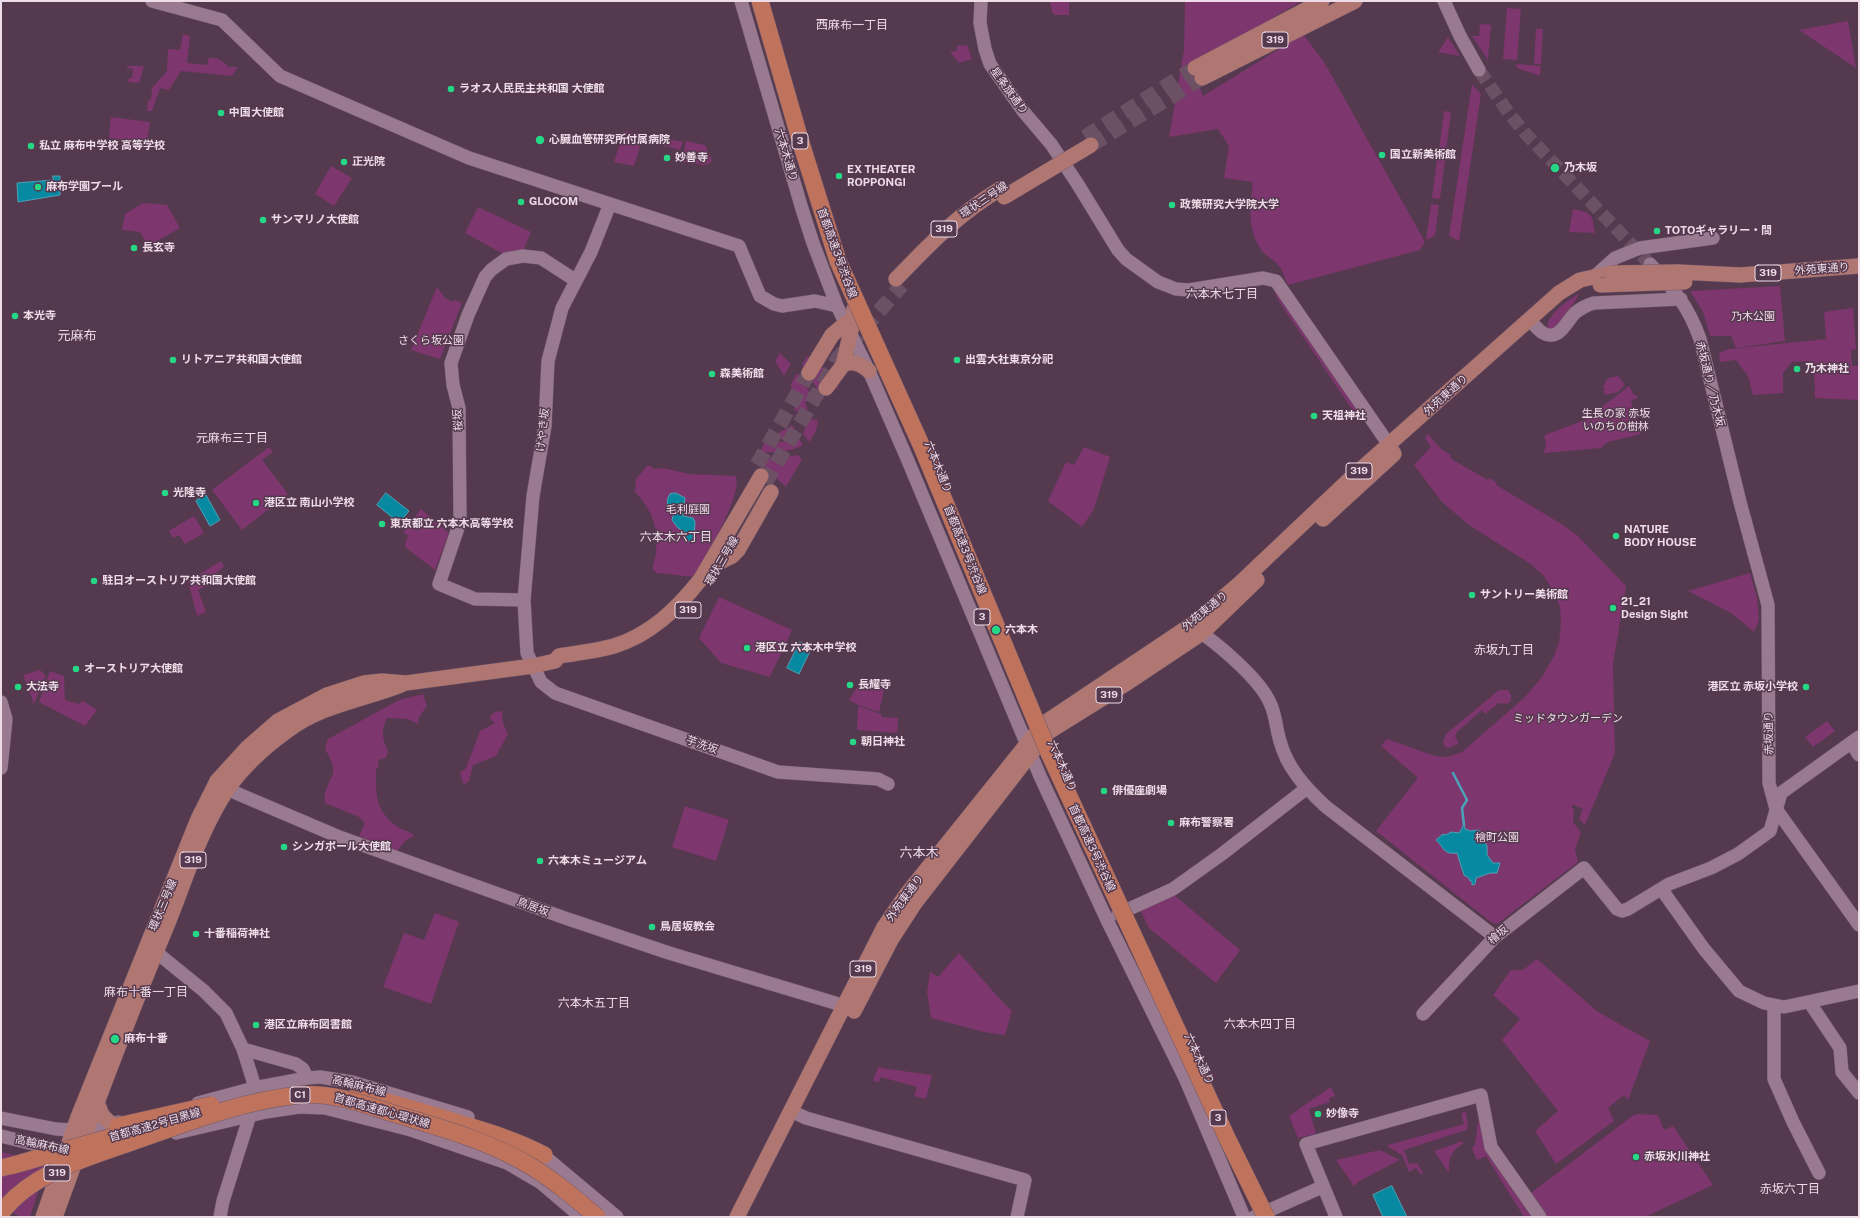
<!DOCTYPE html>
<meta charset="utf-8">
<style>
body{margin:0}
#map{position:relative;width:1860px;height:1218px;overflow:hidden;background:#55394e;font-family:"Public Sans",sans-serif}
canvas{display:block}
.frame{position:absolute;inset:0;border:2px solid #eedce8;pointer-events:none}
</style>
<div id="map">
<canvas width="1860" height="1218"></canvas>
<div class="frame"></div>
</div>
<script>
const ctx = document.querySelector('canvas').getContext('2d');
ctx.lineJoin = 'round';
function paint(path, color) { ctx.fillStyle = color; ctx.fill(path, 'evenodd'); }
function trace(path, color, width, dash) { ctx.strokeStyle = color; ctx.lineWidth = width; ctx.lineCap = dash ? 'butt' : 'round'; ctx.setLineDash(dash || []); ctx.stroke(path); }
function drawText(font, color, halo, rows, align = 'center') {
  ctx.font = font + ' "Public Sans","Noto Sans JP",sans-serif'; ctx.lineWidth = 3; ctx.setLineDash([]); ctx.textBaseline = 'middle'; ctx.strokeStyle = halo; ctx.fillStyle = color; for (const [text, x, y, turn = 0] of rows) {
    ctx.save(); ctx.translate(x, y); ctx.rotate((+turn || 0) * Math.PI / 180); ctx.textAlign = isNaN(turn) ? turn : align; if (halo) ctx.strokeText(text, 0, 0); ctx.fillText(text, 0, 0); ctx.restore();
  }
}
const green = new Path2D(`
 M1050 1H1069V15H1055L1052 12Z
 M1185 1H1302L1191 65 1203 96 1303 34 1324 62 1425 242 1420 250 1288 285C1285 279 1283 270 1278 265 1274 259 1267 257 1262 251 1247 230 1250 206 1253 182L1224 178 1229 146 1218 129 1169 137 1184 50Z
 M1507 8 1521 9 1517 60 1503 59Z
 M1848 21 1856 68 1799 30Z
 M1480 24 1491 25 1488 60 1472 36H1479Z
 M1536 29H1543L1541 64H1534Z
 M183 34 190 36 187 63 207 65 209 58C218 57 223 62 229 67H238L232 76 181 71 169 90 160 88 152 111H147L148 101 151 100 152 88 167 71 168 49 180 50Z
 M1448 37 1460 56 1438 52Z
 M967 45 972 59 959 63 950 52 957 51V46Z
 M1516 64 1541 66 1540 76 1517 68Z
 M127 66H144L139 83 128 82 129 78H132L133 69 127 68Z
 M1472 84 1481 94 1459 241 1449 236Z
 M1444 111 1451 112 1446 151 1439 150Z
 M111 117 150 122 147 142 109 138Z
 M624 131 683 142 680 150C667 146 655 144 642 140L634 166 614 162Z
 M686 141 705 145 712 160 710 163 704 165 682 162Z
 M1437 159 1445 160 1440 199 1432 198Z
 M331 166 352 178 334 206 315 194Z
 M143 203 167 205 180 228 148 246 140 232 122 230 125 214Z
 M1431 204 1439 205 1435 236 1426 240Z
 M478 207 531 232 522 254 507 256 465 233Z
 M1573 209C1592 213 1592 213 1595 233L1569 232Z
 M1780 286 1785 341 1736 348 1731 336H1710L1703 312 1690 291Z
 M437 287 445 298 452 302 454 300 462 303 440 359 411 350Z
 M1279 292 1363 415 1358 418 1280 303 1275 294Z
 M1580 293 1558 328 1550 331 1547 326C1551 311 1567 301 1580 293Z
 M1853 308 1856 349 1851 350 1852 366H1859V400L1815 398 1814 361 1792 362 1783 373V393L1753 395 1748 376 1736 360 1720 362 1719 353 1729 349 1826 339 1824 312Z
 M780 353 791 364 784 376 775 361Z
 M807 356 811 357 839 382 838 388 821 395 802 365Z
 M797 373 813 398 805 402 807 410 795 411 791 384Z
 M1618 376 1625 385 1618 392 1605 395 1603 391 1605 389 1603 386 1608 378Z
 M1629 386 1634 395H1636L1638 398 1632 400 1631 402 1641 434 1608 442 1601 448 1544 453 1546 443 1544 436 1547 434 1585 420Z
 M800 417 818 420 816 431 809 442 803 434 806 426 797 422Z
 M792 425 797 433C787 438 778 441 767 439L769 435H775Z
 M1428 434 1442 450 1451 455 1450 457 1453 460 1488 480 1490 478 1497 483 1496 485 1560 523 1577 535 1626 586 1613 664 1615 753 1585 825 1579 819 1583 809 1572 804V808L1574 809 1573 822 1581 832 1575 849 1578 862 1497 924 1492 923 1376 831 1417 779V777L1381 746 1387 739 1435 756 1447 757 1462 752 1525 697 1542 677 1554 656 1559 643 1561 623 1560 607 1554 593 1544 576 1529 563 1469 525 1442 502 1414 465 1431 447 1425 438Z
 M797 436 803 445C790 452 774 453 760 452L765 442H783Z
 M269 447 273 452 262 460 288 494 242 530 212 490Z
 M1084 447 1110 457 1094 509 1082 527 1048 501 1066 462 1074 465Z
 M798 455 802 459 786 487 757 461Z
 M648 465 655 469 663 468 690 474 735 476C746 489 703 562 694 577L657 573 653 570C652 564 656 558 656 551 659 528 651 508 635 492L636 479Z
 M421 509 449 533 435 570 405 547 406 540 408 536 403 532Z
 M194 516 204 533 185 544 179 535 173 538 169 531Z
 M221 561 224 567 217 572 221 579 198 590 206 612 197 616 188 581Z
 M1750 573 1757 597 1759 620 1754 632 1731 613 1688 591Z
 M719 597 792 630 770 677 721 663 699 638Z
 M40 670 46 676 34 704 23 675Z
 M50 671 64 676 65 700 79 704 83 701 97 710 85 726 39 702Z
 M861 681 885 685 879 712 858 705 849 700Z
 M1499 690H1508L1511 695V701L1507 704 1499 703 1485 714 1482 710 1457 732 1455 737 1459 743 1449 748 1445 747 1443 741 1446 734Z
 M423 694 427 706 419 717 418 724 408 719 387 718C381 731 382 738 388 751L386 758 378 760 379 765 376 770C376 795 375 811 398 827 403 831 409 830 414 836L406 840 396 852 359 836 365 823 359 817 325 803C322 792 330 783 333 773 335 765 328 755 325 749L328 739 399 700Z
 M858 706 881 714 882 717 898 718 897 733 857 730Z
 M500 711 502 712 503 723 508 734 496 756 473 765 469 781 464 785 460 773 466 768 480 731 495 723 490 719C491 713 494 712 500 711Z
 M1827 721 1835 731 1813 747 1805 737Z
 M685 806 729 820 716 861 672 847Z
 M1174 895 1240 950 1216 983 1149 928 1140 909Z
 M435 913 459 922 431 1004 383 987 404 933 424 940Z
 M959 953C978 973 993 993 1012 1011L1005 1035 984 1032 931 1018 927 992 930 972 938 977Z
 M1537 959 1598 1012 1650 1041 1628 1100 1624 1095 1608 1108 1614 1121 1556 1164 1535 1131 1558 1111 1502 1040 1520 1019 1493 995 1511 970H1523Z
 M879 1066 881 1068 932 1075 926 1099 914 1096 917 1087 881 1077 879 1082 873 1081Z
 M1329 1088 1332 1089 1335 1096 1329 1098 1330 1102 1309 1109 1316 1134 1298 1138 1289 1116Z
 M1466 1112 1468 1128 1466 1130 1404 1150 1409 1164 1417 1163 1423 1173 1421 1175 1416 1168 1409 1172 1402 1155 1388 1147V1145L1464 1124 1461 1113Z
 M1637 1114 1658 1115 1664 1130 1673 1126 1713 1185 1645 1217H1543L1527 1196 1632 1116Z
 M1479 1116 1535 1217H1524L1486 1156 1477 1160 1472 1149 1475 1144Z
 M1463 1141V1144C1451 1150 1448 1160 1449 1173L1434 1151Z
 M1380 1150 1400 1160 1361 1180 1354 1186 1336 1160Z
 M1 1152 47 1163 30 1217H21L1 1206Z`);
const water = new Path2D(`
 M53 176H60V195L18 202 17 183 53 180Z
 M386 493 409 511 399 523 377 505Z
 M676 493 685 498 683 516 693 518 695 522 694 541H686L683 531 678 528 672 520 674 512 670 511C667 505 666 500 670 494Z
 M206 495 220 520 210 526 196 501Z
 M800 642 812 647 799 674 787 668Z
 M1464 825 1465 829 1471 831 1477 830 1484 833 1482 837 1487 846V855L1493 863H1500L1497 873H1490L1476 878 1475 884 1472 885V881H1470L1469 878 1464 875 1457 853C1443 855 1444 847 1436 840L1443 834 1445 835 1452 832 1459 833Z
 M1392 1186 1407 1217H1383L1373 1195Z`);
const stream = new Path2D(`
 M1453 773 1467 800 1462 808 1464 825`);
const secondaryTunnel = new Path2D(`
 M1479 70 1508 112 1525 133 1650 264`);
const primaryTunnel = new Path2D(`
 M1085 137 1195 68
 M1091 145 1202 78
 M757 465 809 373
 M765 483 838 358 902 285`);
const secondary = new Path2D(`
 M152 1 222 20 280 76 469 158 739 246 760 296 774 304 782 306 815 301 837 306
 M741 1 802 209 813 243 837 306 869 371 906 456 1040 776 1107 920 1185 1078 1244 1217
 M981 1 980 23 985 49 990 64 1023 111 1051 144 1077 183 1118 250 1126 259 1158 282 1176 289 1189 290 1263 278 1276 281 1394 452
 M1444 1 1460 36 1479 70
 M610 204 591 252 562 308 548 361 545 426 533 496 524 600 527 653 541 682 555 693 778 772 878 779 888 784
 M1650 264C1674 290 1688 305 1700 339L1740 502 1768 605 1769 783 1776 809 1859 925
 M1595 276 1615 258 1640 248 1713 238
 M1529 320C1534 324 1538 330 1543 333 1559 342 1566 322 1575 313 1581 308 1587 305 1594 303L1681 299
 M524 600 475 599 439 584 458 528 460 518 459 408 453 385 451 363 468 315 485 277 491 270 506 259 523 256 541 258 575 280
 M1194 628C1216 642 1260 679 1270 703 1276 715 1276 729 1280 741 1287 768 1305 787 1325 806L1495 937
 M1 702 6 719 1 768
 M1851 743 1859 755
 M229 788 236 793 337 836 565 918 669 953 845 1006
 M1662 890 1704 949 1739 991 1764 1003 1784 1007 1859 991
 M1118 914 1173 889 1222 854 1307 788
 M153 944 156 952 204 991 226 1013 243 1049 254 1084 250 1115 223 1201 220 1217
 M1810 1003 1840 1048 1842 1072 1859 1093
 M1774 1006V1079L1793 1122 1819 1173
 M1423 1014 1495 937 1584 868 1617 909 1622 911 1628 909 1669 884 1711 868 1738 854 1770 831 1781 793 1859 737
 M243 1049 296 1064 303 1069 307 1078
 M198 1103 254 1088 307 1078 320 1077 352 1082 468 1117
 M791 1111 806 1118 1025 1180 1017 1217
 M1 1118 56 1129 86 1131 119 1122
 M176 1133 266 1112 299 1107 325 1108 411 1130 507 1163 541 1183 581 1217
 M1 1136 62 1151
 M536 1149 617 1217
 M1254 1217 1322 1187
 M1336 1217 1306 1144 1481 1095 1491 1147 1540 1217`);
const primary = new Path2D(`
 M1195 68 1322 1
 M1202 78 1355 1
 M1678 272 1740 275 1859 266
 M896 279C930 244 957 215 1000 189
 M843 365C853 360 861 364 869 371
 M809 373 832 335 846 323
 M826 388 843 365 853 322 854 309
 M1323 519 1394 454
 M722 561 732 556 738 550 771 492
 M854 1011 891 940 915 903 1047 733 1124 685 1202 633 1257 580
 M97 1102 102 1115 111 1124
 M43 1217 78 1117 198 819 217 781 247 748 278 721 327 695 364 683 382 681 406 683 533 666 555 661 559 656C577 653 596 651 614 646 650 635 677 609 700 580L761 476
 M55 1217C90 1120 126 1023 166 928 185 882 199 832 227 790 242 768 265 747 287 731 321 705 363 700 401 685
 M737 1217 884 927 906 895 1043 724 1191 625 1239 584 1351 478 1559 293 1580 280 1612 273`);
const highway = new Path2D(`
 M357 1095C390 1101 422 1112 455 1122 485 1131 516 1140 544 1155
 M1 1168 14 1165`);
const primaryBridge = new Path2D(`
 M1004 197 1091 145
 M1612 273 1678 272
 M1600 285 1685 282`);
const highwayBridge = new Path2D(`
 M760 1 801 143 838 261 922 447 1049 753 1228 1140 1266 1217
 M118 1126 211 1105
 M14 1165 132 1131
 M1 1213C31 1173 86 1158 132 1142 186 1123 241 1101 299 1095 332 1092 363 1104 395 1114 441 1128 490 1141 532 1167 555 1181 576 1199 597 1217`);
const markers = [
 [451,89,4,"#24d886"],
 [221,113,4,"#24d886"],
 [540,140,5,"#24d886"],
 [31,146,4,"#24d886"],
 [1382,155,4,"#24d886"],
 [667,158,4,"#24d886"],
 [344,162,4,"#24d886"],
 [1555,168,5,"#24d886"],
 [839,176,4,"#24d886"],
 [38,187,4,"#24d886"],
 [521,202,4,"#24d886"],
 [1172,205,4,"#24d886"],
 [263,220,4,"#24d886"],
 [1657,231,4,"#24d886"],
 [134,248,4,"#24d886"],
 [15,316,4,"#24d886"],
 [173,360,4,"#24d886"],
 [957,360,4,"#24d886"],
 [1797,369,4,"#24d886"],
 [712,374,4,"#24d886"],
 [1314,416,4,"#24d886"],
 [165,493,4,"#24d886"],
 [256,503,4,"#24d886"],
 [382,524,4,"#24d886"],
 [1616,536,4,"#24d886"],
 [94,581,4,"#24d886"],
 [1472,595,4,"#24d886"],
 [1613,608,4,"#24d886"],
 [996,630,5,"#24d886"],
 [747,648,4,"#24d886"],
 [76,669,4,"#24d886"],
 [850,685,4,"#24d886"],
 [18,687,4,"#24d886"],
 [1806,687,4,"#24d886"],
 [853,742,4,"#24d886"],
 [1104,791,4,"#24d886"],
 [1171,823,4,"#24d886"],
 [284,847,4,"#24d886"],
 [540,861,4,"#24d886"],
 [652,927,4,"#24d886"],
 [196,934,4,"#24d886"],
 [256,1025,4,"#24d886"],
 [115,1039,5,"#24d886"],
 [1318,1114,4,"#24d886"],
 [1636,1157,4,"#24d886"]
];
const shields = [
 [1275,40,26],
 [800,141,16],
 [944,229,26],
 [1768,273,26],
 [1359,471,26],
 [688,610,26],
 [982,617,16],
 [1109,695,26],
 [193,860,26],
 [863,969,26],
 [300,1095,20],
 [1218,1118,16],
 [57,1173,26]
];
const shieldNames = [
 ["319",1275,40],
 ["3",800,141],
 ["319",944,229],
 ["319",1768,273],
 ["319",1359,471],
 ["319",688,610],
 ["3",982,617],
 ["319",1109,695],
 ["319",193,860],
 ["319",863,969],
 ["C1",300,1095],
 ["3",1218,1118],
 ["319",57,1173]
];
const poiNames = [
 ["ラオス人民民主共和国 大使館",459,89],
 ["中国大使館",229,113],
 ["心臓血管研究所付属病院",549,140],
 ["私立 麻布中学校 高等学校",39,146],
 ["国立新美術館",1390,155],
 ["妙善寺",675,158],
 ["正光院",352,162],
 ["乃木坂",1564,168],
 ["EX THEATER",847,170],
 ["ROPPONGI",847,183],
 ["麻布学園プール",46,187],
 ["GLOCOM",529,202],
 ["政策研究大学院大学",1180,205],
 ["サンマリノ大使館",271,220],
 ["TOTOギャラリー・間",1665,231],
 ["長玄寺",142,248],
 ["本光寺",23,316],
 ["リトアニア共和国大使館",181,360],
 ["出雲大社東京分祀",965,360],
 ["乃木神社",1805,369],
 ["森美術館",720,374],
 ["天祖神社",1322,416],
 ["光隆寺",173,493],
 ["港区立 南山小学校",264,503],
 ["東京都立 六本木高等学校",390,524],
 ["NATURE",1624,530],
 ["BODY HOUSE",1624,543],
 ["駐日オーストリア共和国大使館",102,581],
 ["サントリー美術館",1480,595],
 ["21_21",1621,602],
 ["Design Sight",1621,615],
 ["六本木",1005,630],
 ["港区立 六本木中学校",755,648],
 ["オーストリア大使館",84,669],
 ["長耀寺",858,685],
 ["大法寺",26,687],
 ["港区立 赤坂小学校",1798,687,"right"],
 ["朝日神社",861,742],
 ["俳優座劇場",1112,791],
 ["麻布警察署",1179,823],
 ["シンガポール大使館",292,847],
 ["六本木ミュージアム",548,861],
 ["鳥居坂教会",660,927],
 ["十番稲荷神社",204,934],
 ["港区立麻布図書館",264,1025],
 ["麻布十番",124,1039],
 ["妙像寺",1326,1114],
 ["赤坂氷川神社",1644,1157]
];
const streetNames = [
 ["星条旗通り",1009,91,54],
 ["六本木通り",786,155,73],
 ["環状三号線",984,200,-34],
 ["首都高速3号渋谷線",837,253,70],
 ["外苑東通り",1822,269,-4],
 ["赤坂通り／乃木坂",1710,384,76],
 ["外苑東通り",1446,395,-42],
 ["桜坂",458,420,-94],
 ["けやき坂",543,430,-84],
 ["六本木通り",938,467,68],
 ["首都高速3号渋谷線",965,550,68],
 ["環状三号線",722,561,-60],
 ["外苑東通り",1205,611,-39],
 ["赤坂通り",1769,733,-91],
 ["芋洗坂",702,745,19],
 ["六本木通り",1062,766,66],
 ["首都高速3号渋谷線",1092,848,65],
 ["外苑東通り",905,898,-54],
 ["環状三号線",163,905,-67],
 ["鳥居坂",533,907,20],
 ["檜坂",1498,935,-41],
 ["六本木通り",1199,1059,65],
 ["高輪麻布線",359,1086,14],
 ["首都高速都心環状線",382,1111,16],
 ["首都高速2号目黒線",155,1125,-16],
 ["高輪麻布線",42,1145,12]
];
const parkNames = [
 ["乃木公園",1753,317],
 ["さくら坂公園",431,341],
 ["生長の家 赤坂",1616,414],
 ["いのちの樹林",1616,427],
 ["毛利庭園",688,510],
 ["ミッドタウンガーデン",1568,719],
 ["檜町公園",1497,838]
];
const neighbourhoodNames = [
 ["西麻布一丁目",852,25],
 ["六本木七丁目",1222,294],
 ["元麻布三丁目",232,438],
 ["六本木六丁目",676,537],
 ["赤坂九丁目",1504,650],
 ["麻布十番一丁目",146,992],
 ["六本木五丁目",594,1003],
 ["六本木四丁目",1260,1024],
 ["赤坂六丁目",1790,1189]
];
const quarterNames = [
 ["元麻布",77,336],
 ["六本木",919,853]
];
paint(green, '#7d366e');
paint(water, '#0689a1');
trace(water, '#4ca2b6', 1);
trace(stream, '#4ca2b6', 2.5);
trace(secondaryTunnel, '#6c5165', 13, [13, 6]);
trace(primaryTunnel, '#6c5165', 15, [15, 8]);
trace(secondary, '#6f5869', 14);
trace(primary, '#6f5869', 16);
trace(highway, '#6f5869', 18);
trace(secondary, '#997a90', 13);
trace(primary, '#b07671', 15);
trace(highway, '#bf735d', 17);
trace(primaryBridge, '#6f5869', 16, []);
trace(highwayBridge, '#6f5869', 18, []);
trace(primaryBridge, '#b07671', 15);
trace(highwayBridge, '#bf735d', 17);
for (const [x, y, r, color] of markers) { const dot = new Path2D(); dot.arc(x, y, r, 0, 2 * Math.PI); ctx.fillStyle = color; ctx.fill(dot); trace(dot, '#55394e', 1.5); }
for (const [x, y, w] of shields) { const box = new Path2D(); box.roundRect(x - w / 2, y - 8, w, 16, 3); ctx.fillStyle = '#55394e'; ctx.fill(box); trace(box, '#eedce8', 1); }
drawText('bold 10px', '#eedce8', null, shieldNames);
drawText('bold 11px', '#eedce8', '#55394e', poiNames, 'left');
drawText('11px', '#eedce8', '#55394e', streetNames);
drawText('11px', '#f3ddec', '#55394e', parkNames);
drawText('12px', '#eedce8', '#55394e', neighbourhoodNames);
drawText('13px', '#eedce8', '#55394e', quarterNames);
</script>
